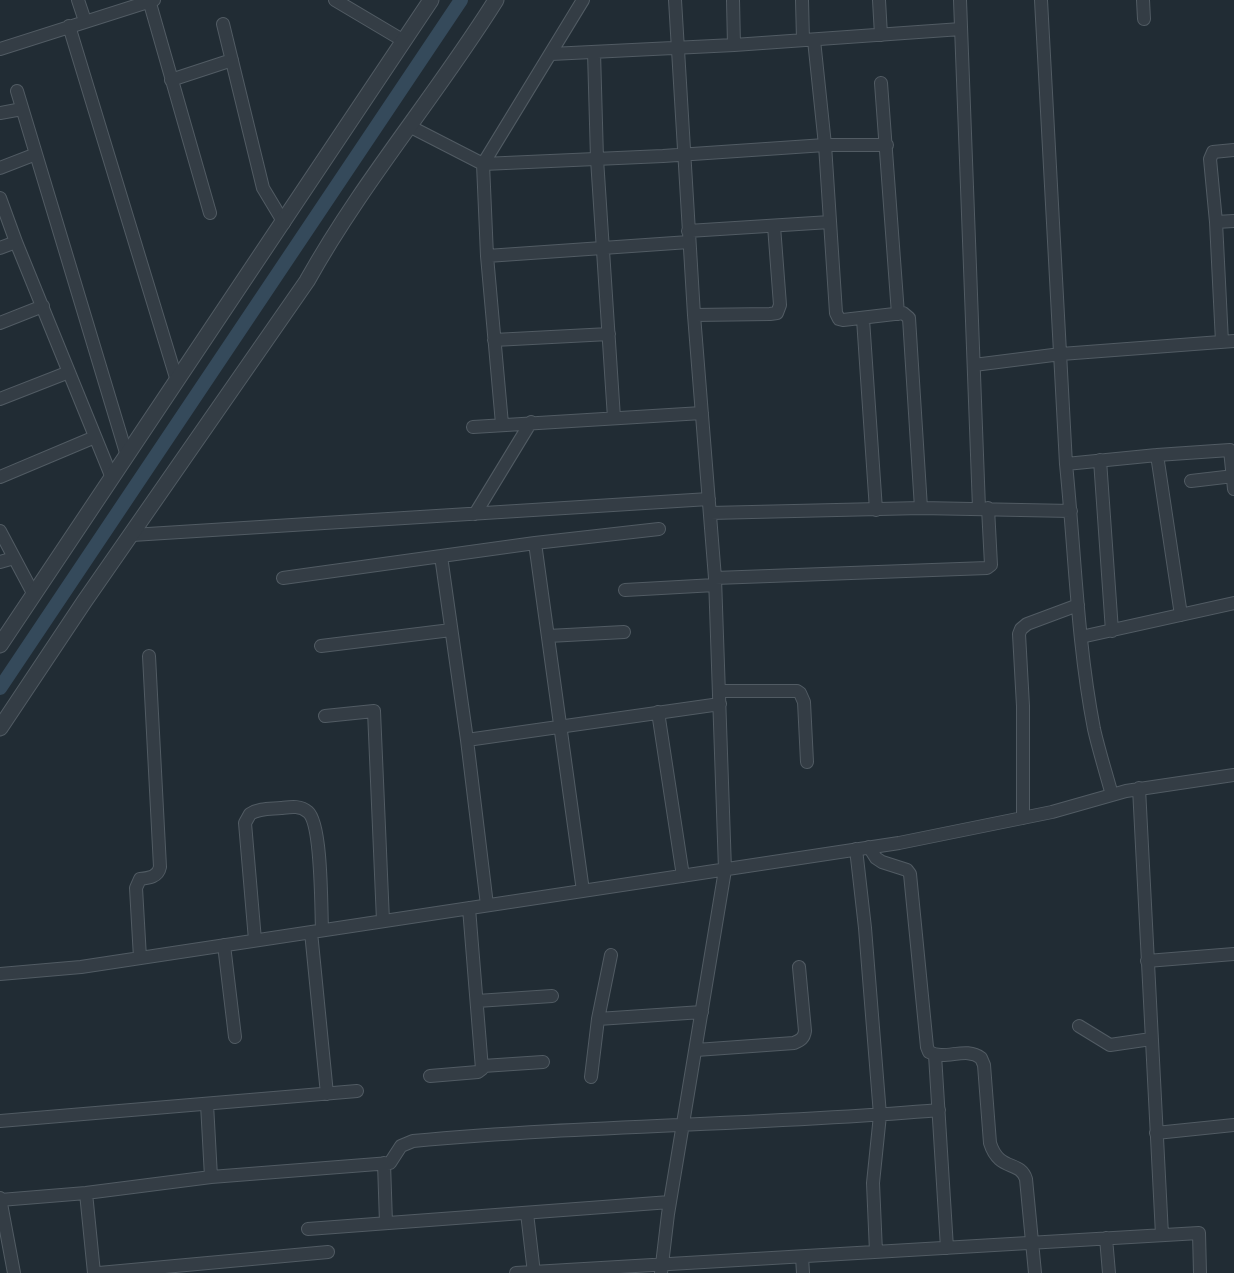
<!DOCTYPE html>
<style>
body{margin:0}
canvas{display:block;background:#212c34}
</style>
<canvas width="1234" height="1273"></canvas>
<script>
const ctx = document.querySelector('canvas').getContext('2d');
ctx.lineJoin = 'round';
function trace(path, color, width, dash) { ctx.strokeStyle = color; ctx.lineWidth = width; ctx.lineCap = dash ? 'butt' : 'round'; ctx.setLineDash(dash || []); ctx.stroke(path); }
const canal = new Path2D(`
 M0 688 461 0`);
const minor = new Path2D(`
 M78 0 85 21
 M149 0 210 213
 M335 0 404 41
 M733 0 734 45 961 29
 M802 0 803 40
 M879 0 881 35
 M960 0 979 508
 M1041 0 1066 464C1075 552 1077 642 1094 729 1099 751 1106 773 1112 795
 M1143 0 1144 19
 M223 24 263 188 284 223
 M69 26 177 381
 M814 40 825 145 836 313 839 319 843 320 903 313 909 318 921 508
 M0 49 154 0
 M594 52 597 159 614 418
 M551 54 734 45
 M171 80 232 60
 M881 83 898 314
 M17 91 127 456
 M0 113 22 109
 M409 126 483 164 583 0
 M0 168 36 154
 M0 198 16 242 112 478
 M1216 222 1234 221
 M688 231 830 222
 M0 248 16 242
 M487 256 689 242
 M694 315 770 314 777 313 780 305 774 226
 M863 319 876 510
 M0 323 43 306
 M494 340 609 334
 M1222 342 1216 222 1210 159 1213 152 1234 150
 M974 365 1061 354 1234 341
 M0 399 69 372
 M502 424 487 256 483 164 663 156 825 145H887
 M473 427 702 413
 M1157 455 1181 615
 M1100 460 1112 631
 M1066 464 1157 455 1230 450 1234 489
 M0 477 95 437
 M1191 481 1234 476
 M710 513 921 508 1071 511
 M475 514 531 422
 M0 531 34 595
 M132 535 709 499
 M535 543 583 891
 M441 556 467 740 487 905
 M0 562 14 558
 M283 578 535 543 659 529
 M715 578 987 568 991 565 988 508
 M625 590 715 585
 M548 636 624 632
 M1081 637 1234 603
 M321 646 451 630
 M720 691H797L800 693 804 702 807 762
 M658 712 683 876
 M325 716 374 711 383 921
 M467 740 720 704
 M1139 788 1162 1235
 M1023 818V706L1019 634 1021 629 1027 624 1078 605
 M869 847 876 858 882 862 907 870 910 874 927 1047 929 1052C945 1061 966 1046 981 1058L984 1065 990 1143C999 1172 1020 1160 1026 1179L1035 1273
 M856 849 865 928 880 1115 873 1183 876 1252
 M311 932 327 1094
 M255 940 245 823 250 814C259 808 270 809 281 808 290 807 300 805 308 812 322 824 321 907 322 930
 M224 945 235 1037
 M140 958 136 888 140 879C149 878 158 877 160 867L149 656
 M1147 961 1234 954
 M0 974 81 967 899 843 1052 812 1126 791 1234 775
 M477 1001 552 996
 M598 1019 702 1012
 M1079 1026 1110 1045 1151 1039
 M696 1050 794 1043C801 1040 804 1038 805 1031L799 967
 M935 1055 947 1248
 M483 1066 543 1062
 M430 1076 478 1072 482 1069 469 908
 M591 1077 598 1019 611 955
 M207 1104 211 1177
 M0 1121 357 1091
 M1156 1133 1234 1125
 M384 1163 386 1223
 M86 1193 94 1273
 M0 1198 14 1273
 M0 1200 86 1193 211 1177 390 1163 401 1146 413 1141C588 1125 764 1125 939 1110
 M527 1213 534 1273
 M308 1229 670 1202
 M1106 1238 1109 1273
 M802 1257 803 1273
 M99 1273 328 1252
 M516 1273 1199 1233 1200 1273
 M661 1273 668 1214 725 870 715 578 694 315 675 0`);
const tertiary = new Path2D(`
 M0 645 431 0
 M0 728 84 602 307 281C362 182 436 96 496 0`);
trace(canal, '#354a5b', 14);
trace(minor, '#515b63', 14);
trace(tertiary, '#515b63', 17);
trace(minor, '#343d45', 12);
trace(tertiary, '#343d45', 15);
</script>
